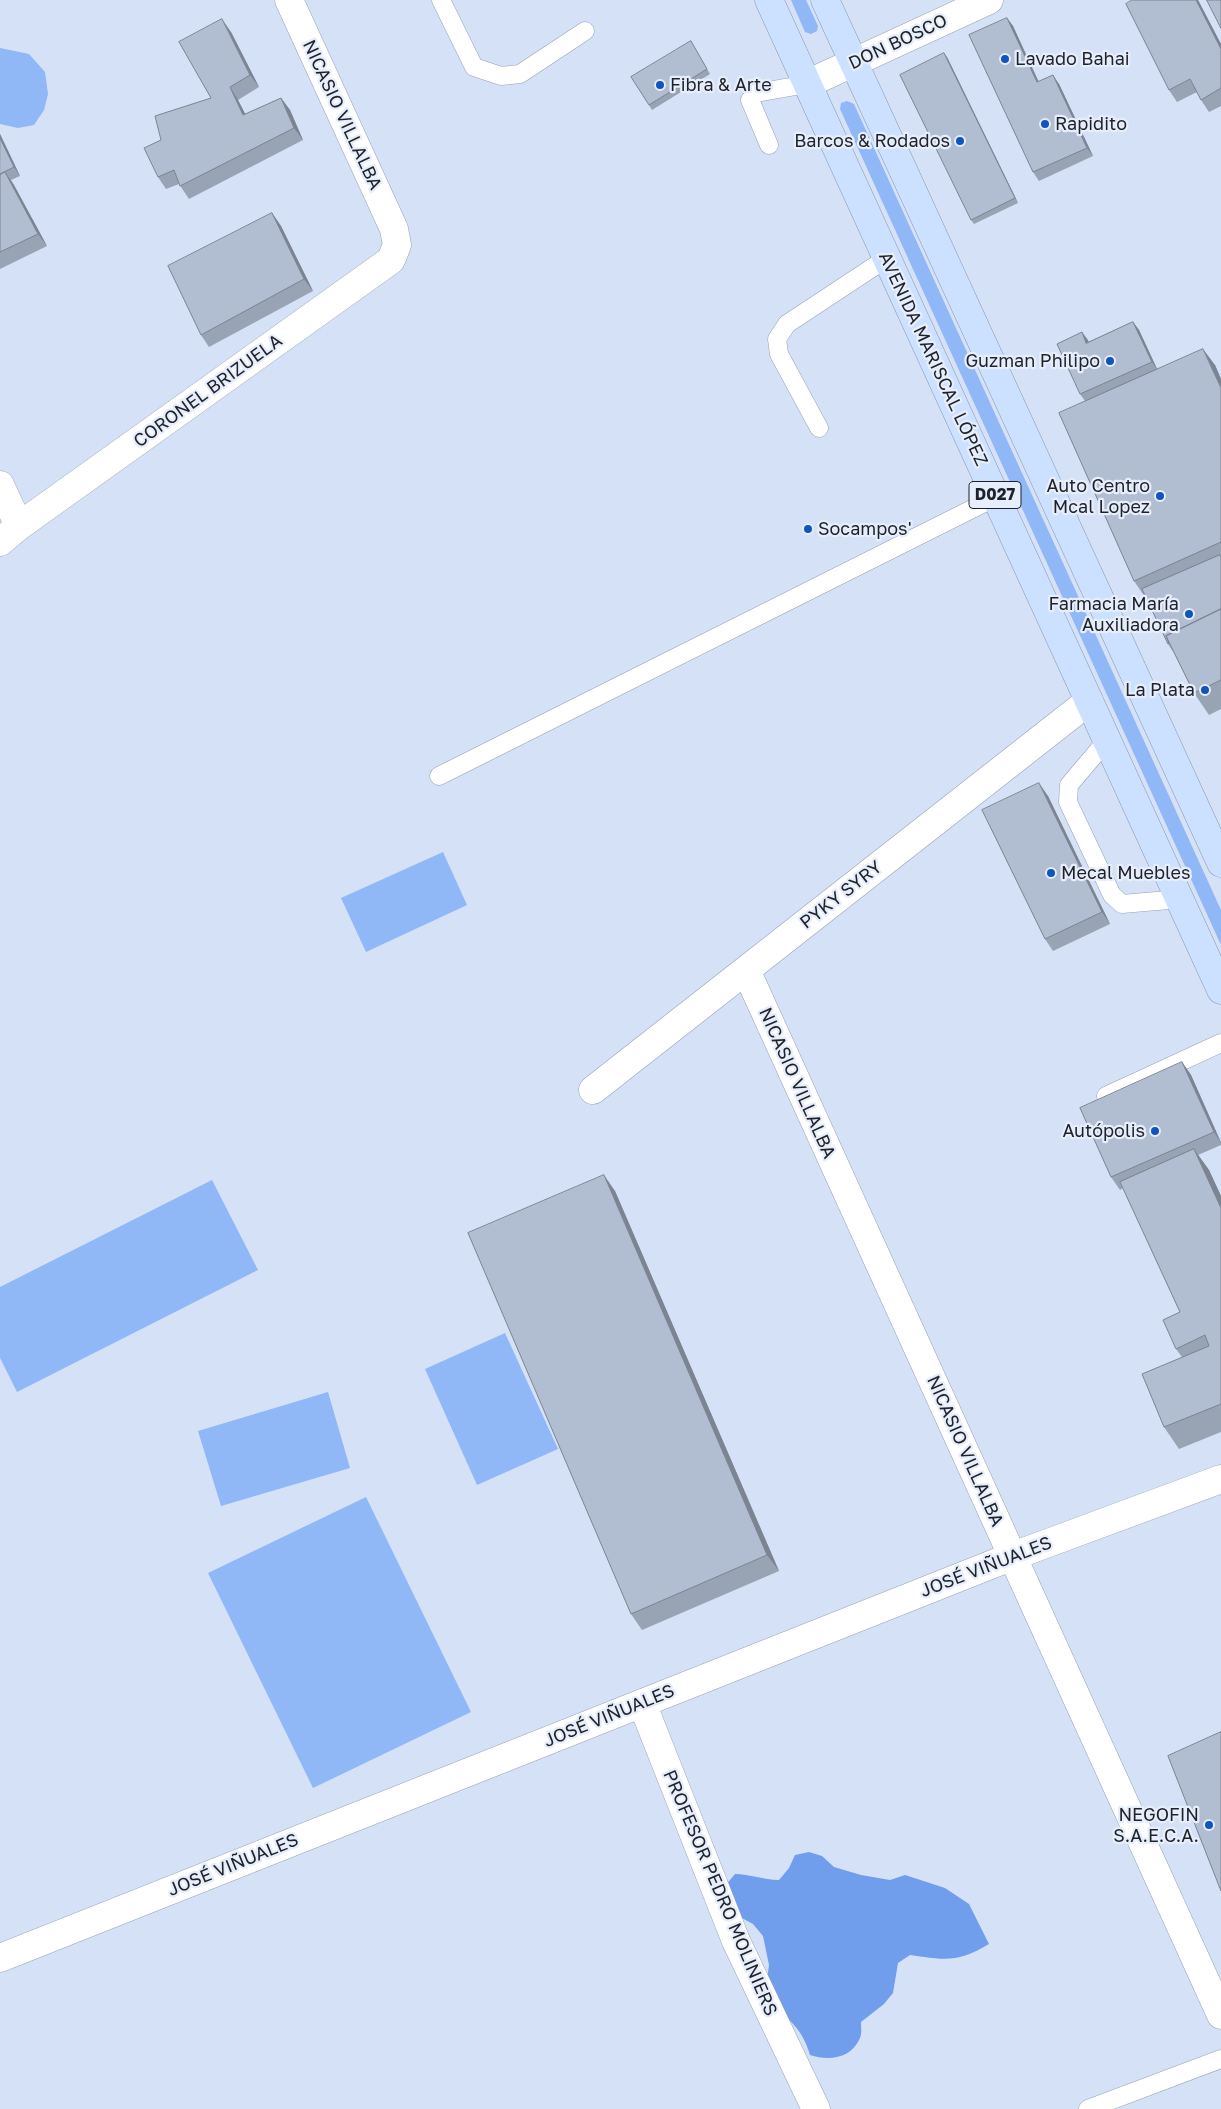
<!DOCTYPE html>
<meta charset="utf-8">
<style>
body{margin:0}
canvas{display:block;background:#d5e1f6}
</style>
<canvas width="1221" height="2109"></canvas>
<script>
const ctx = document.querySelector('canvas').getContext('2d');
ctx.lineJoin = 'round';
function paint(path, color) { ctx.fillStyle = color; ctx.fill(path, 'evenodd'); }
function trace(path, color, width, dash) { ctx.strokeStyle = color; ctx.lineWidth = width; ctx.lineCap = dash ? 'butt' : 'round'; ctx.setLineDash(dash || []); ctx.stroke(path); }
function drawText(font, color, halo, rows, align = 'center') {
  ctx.font = font + ' "Golos Text",sans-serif'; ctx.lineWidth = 4.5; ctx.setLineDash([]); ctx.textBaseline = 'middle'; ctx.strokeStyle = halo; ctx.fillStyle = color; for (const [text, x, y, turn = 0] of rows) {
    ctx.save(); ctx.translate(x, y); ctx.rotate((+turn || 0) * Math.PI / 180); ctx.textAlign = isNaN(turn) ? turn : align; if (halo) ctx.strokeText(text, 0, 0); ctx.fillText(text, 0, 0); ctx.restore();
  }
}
const green = new Path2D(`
 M791 0H806L818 26 817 31 811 34 805 32Z
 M0 48 29 54 45 72 48 94 44 110 34 125 18 128 0 124Z
 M847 101 854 104 1221 910V945L840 109 841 103Z
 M443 852 467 905 366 952 341 898Z
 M212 1180 258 1270 17 1392 0 1358V1287Z
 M505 1333 558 1449 477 1485 425 1369Z
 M328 1392 350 1468 221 1506 198 1431Z
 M366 1497 471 1712 313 1788 208 1573Z`);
const water = new Path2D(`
 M809 1852 822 1856 834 1867 861 1875 890 1880 905 1875 945 1888 969 1904 989 1944C958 1963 945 1960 910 1955L898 1963 893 1993 884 2004 861 2022C861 2027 862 2034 860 2038 851 2059 829 2061 810 2055 801 2023 784 2019 765 1995L769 1965 763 1936 753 1924 740 1917 724 1887 735 1874C750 1874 763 1880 779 1880L789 1868 795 1855Z`);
const service = new Path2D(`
 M441 0 474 67 501 76 520 74 585 31
 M769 145 750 100 756 93 807 84
 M819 428 779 354 777 339 787 324 887 258
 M1107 740 1069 785 1068 802 1112 895 1122 904 1180 899
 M439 776 996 497
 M1106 1096 1221 1043
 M1088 2109 1221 2059`);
const minor = new Path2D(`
 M807 84 989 0
 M0 485 19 526
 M0 542 19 526 391 260 397 245 394 229 289 0
 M746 970 1221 2015
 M593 1090 1089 701
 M642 1703 736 1941 816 2109
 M0 1958 1013 1556 1221 1479`);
const trunk = new Path2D(`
 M769 0 1221 990
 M825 0 1221 863`);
const wall = new Path2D(`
 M1198 0 1221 44V106L1209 112 1201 100 1197 92 1177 102 1169 90Z
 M1007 18 1013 26 1038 82 1059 84 1093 156 1039 181 1033 172Z
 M231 32 259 87 238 100 245 114 281 98 290 110 303 140 189 199 179 184 166 189 158 177 161 140 211 98Z
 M691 41 710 74 652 110 649 105Z
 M947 57 1018 203 974 224 971 220Z
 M0 134 20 176 11 180 47 246 0 269Z
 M272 213 281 226 313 291 209 347 201 335Z
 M1133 322 1139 330 1157 369 1215 365 1221 379V709L1209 715 1194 693 1174 653 1168 644 1146 596 1145 597 1134 581 1085 401 1080 394 1082 332 1088 342Z
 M1048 796 1110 924 1053 951 1045 939Z
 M1182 1062 1191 1075 1221 1142V1145L1198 1155 1209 1170 1221 1196V1432L1179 1449 1164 1427 1182 1357 1176 1349 1180 1312 1123 1188 1120 1190 1111 1177Z
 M615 1191 779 1571 642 1630 631 1614Z`);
const shadedWall = new Path2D(`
 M1196 0H1198L1221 44V49Z
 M1007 18 1013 26 1043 91 1037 82Z
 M222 19 231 32 259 87 250 75Z
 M944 53 947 57 1018 203 1015 198Z
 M1053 75 1059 84 1093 156 1087 148Z
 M230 87 238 100 252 127 243 115Z
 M281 98 290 110 303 140 294 128Z
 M0 134 20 176 14 167 0 138Z
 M5 172 14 185 47 246 38 234Z
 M272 213 281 226 313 291 304 279Z
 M1133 322 1139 330 1158 371 1152 362Z
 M1082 332 1088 340 1092 351 1086 343Z
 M1203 349 1215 365 1221 379V388Z
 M1039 783 1048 796 1110 924 1102 912Z
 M1182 1062 1191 1075 1221 1143 1214 1132Z
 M1194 1149 1209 1170 1221 1196V1208Z
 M604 1175 615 1191 779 1571 767 1555Z`);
const building = new Path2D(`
 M1132 0H1196L1221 49V88L1201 100 1190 79 1169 90 1126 4Z
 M1207 0H1221V28Z
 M1007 18 1037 82 1053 75 1087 148 1033 172 969 35Z
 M222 19 250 75 230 87 243 115 281 98 294 128 180 186 174 170 158 177 144 148 161 140 155 116 211 98 179 42Z
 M691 41 707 69 649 105 631 77Z
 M944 53 1015 198 971 220 900 75Z
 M0 138 14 167 0 174Z
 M5 172 38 234 0 252V175Z
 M272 213 304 279 201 335 168 266Z
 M1133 322 1152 362 1080 394 1057 344 1082 332 1086 343Z
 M1203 349 1221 388V542L1134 581 1059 413Z
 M1220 555 1221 558V609L1166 636 1169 643 1168 644 1142 589Z
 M1221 609V680L1194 693 1166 636Z
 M1039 783 1102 912 1045 939 982 810Z
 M1182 1062 1214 1132 1111 1177 1080 1108Z
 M1194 1149 1221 1208V1404L1164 1427 1142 1374 1209 1346 1205 1335 1176 1349 1163 1320 1180 1312 1120 1182Z
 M604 1175 767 1555 631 1614 468 1233Z
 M1221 1732V1891L1168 1756Z`);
const markers = [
 [1005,59,5,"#1054bf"],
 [660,85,5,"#1054bf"],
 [1045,124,5,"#1054bf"],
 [960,141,5,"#1054bf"],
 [1110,361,5,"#1054bf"],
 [1160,496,5,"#1054bf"],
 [808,529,5,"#1054bf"],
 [1189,614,5,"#1054bf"],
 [1205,690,5,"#1054bf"],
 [1051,873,5,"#1054bf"],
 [1155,1131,5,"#1054bf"],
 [1209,1825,5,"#1054bf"]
];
const shields = [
 [995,495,52]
];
const shieldNames = [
 ["D027",995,495]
];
const streetNames = [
 ["DON BOSCO",898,42,-25],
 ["NICASIO VILLALBA",342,115,65],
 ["AVENIDA MARISCAL LÓPEZ",933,359,65],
 ["CORONEL BRIZUELA",208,391,-36],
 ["PYKY SYRY",841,895,-38],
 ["NICASIO VILLALBA",797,1083,66],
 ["NICASIO VILLALBA",965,1451,66],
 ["JOSÉ VIÑUALES",986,1567,-21],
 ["JOSÉ VIÑUALES",609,1716,-22],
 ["JOSÉ VIÑUALES",233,1865,-22],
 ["PROFESOR PEDRO MOLINIERS",720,1893,67]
];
const poiNames = [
 ["Lavado Bahai",1015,59,"left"],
 ["Fibra & Arte",670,85,"left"],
 ["Rapidito",1055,124,"left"],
 ["Barcos & Rodados",950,141],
 ["Guzman Philipo",1100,361],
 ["Auto Centro",1150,486],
 ["Mcal Lopez",1150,507],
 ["Socampos'",818,529,"left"],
 ["Farmacia María",1179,604],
 ["Auxiliadora",1179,625],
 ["La Plata",1195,690],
 ["Mecal Muebles",1061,873,"left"],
 ["Autópolis",1145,1131],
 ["NEGOFIN",1199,1815],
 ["S.A.E.C.A.",1199,1836]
];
paint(green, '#90b7f6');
paint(water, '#709eec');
trace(service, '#97a2b6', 19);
trace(minor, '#97a2b6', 29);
trace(trunk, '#8798b4', 29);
trace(service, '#fff', 18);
trace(minor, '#fff', 28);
trace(trunk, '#cce0ff', 28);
paint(wall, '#98a3b4');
paint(shadedWall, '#7c8492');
paint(building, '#b1bdd1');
trace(building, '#7c8492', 1);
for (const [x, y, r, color] of markers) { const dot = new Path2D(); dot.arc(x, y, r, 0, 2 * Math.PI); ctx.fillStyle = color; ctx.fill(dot); trace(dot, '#e7eefb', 2); }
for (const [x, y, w] of shields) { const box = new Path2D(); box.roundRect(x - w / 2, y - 13.5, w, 27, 4); ctx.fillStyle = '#e7eefb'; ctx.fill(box); trace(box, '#1e222a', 1); }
drawText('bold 16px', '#1e222a', null, shieldNames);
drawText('18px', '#1e222a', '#e7eefb', streetNames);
drawText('18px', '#1e222a', '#e7eefb', poiNames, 'right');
</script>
